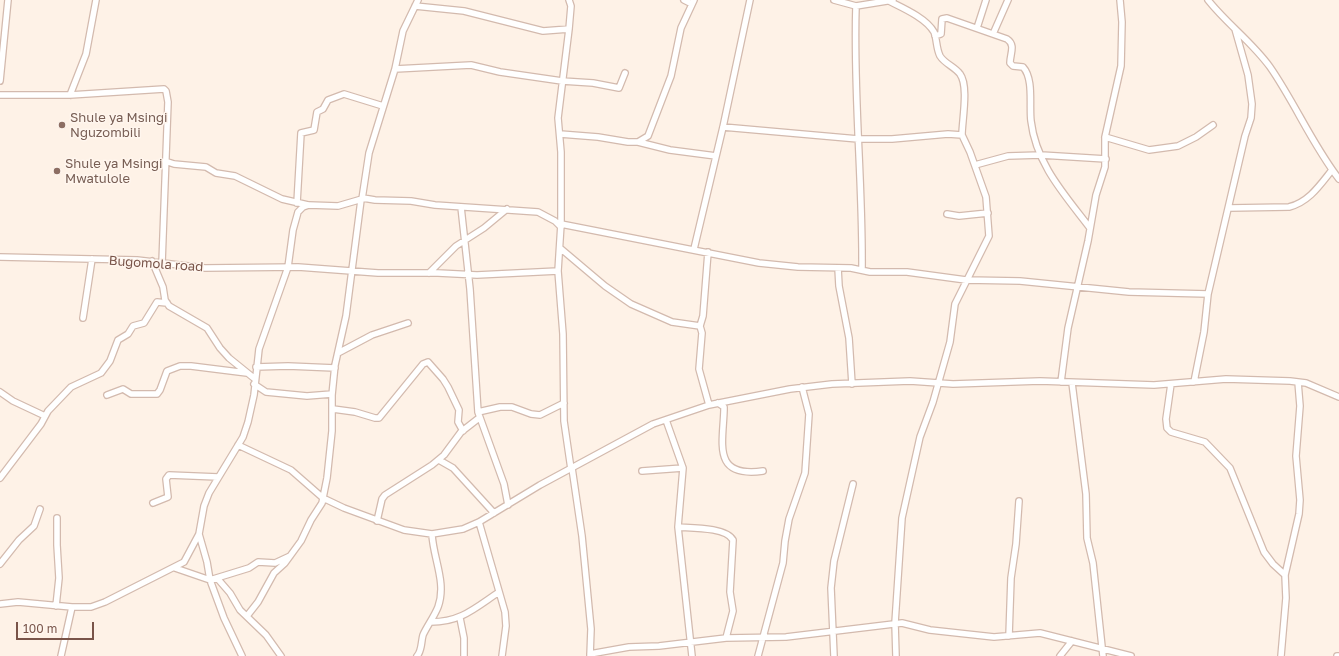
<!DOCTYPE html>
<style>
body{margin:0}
#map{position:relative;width:1339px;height:656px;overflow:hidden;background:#fef2e7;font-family:"Golos Text",sans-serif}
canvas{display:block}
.scale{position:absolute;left:16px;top:622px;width:78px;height:18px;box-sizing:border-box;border:2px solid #795449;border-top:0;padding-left:5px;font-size:12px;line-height:14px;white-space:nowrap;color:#795449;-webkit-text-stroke:3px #fff6ee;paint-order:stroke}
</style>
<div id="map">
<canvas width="1339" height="656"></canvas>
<div class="scale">100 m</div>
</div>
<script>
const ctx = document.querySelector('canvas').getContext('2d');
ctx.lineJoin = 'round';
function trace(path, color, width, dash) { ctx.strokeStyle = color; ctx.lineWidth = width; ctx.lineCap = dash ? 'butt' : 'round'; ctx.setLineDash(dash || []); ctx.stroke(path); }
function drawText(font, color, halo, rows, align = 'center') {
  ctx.font = font + ' "Golos Text",sans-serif'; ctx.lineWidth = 3; ctx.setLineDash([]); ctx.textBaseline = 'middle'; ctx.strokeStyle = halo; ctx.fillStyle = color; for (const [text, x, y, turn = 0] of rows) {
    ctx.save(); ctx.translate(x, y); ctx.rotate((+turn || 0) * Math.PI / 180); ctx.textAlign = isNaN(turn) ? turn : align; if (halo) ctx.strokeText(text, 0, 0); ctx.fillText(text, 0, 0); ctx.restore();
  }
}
const minor = new Path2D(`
 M569 0 571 6 569 29 558 118 561 152V224L558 271 563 334 564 421 571 469
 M684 0 692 4
 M834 0 856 6 893 0
 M1208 0C1227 24 1252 42 1270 67 1295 103 1312 144 1339 179
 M889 1C903 8 926 18 934 32 937 39 936 48 940 56 945 64 955 67 960 74 969 86 962 121 962 135
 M415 6 464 11 543 31 569 29
 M856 6C853 94 863 182 862 270
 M977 28 986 0
 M993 34 1008 0
 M935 36 941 34 942 19 947 18 1007 39C1016 45 1010 54 1010 63L1013 66 1023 67C1034 79 1029 105 1031 121 1036 164 1065 195 1090 228
 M395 69 471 65 500 72 562 81
 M0 81 8 0
 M562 81 593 83 619 88 625 73
 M0 95H70L164 89 166 91 168 102 162 263
 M70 95 86 54 96 0
 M723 127 858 139H892L948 134 962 135 970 152 986 197 989 236 955 304 950 342 933 402 920 437 902 518 895 623 896 656
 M560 134 598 137 628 142H638L648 136 671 76 681 28 694 0
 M1105 137 1149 150 1178 146 1196 137 1213 125
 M638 142 670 150 716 156
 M165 161 174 164 206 167 216 173 235 176 282 199 308 205
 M975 165 1008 156 1041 155 1106 159
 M363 198 375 200 411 201 435 205 538 212 555 221 561 227
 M297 203 301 133 314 130 317 112 323 109 328 100 344 94 383 106
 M461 207 470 289 478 412 504 484 508 505
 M1229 208 1289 207C1309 202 1320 185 1332 170
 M947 214 959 216 988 213
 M561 224 759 263 798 267 851 268 870 272H907L966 280 1020 281 1129 292 1208 294
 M560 248 605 286 631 304 672 322 700 326 702 333 699 369 709 405
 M694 249 723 127 750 0
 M0 257 137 260 205 268 298 267 378 273H438L477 275 558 271
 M152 261 163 287 165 300 169 306 207 328 220 348 229 358 255 379
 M838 268 839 286 849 338 852 384
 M429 273 456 246 484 228 507 209
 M83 318 92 259
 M700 326 703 316 708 252
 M338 353 372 335 408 323
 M256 367 288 366 335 368
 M1061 382 1068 328 1088 241 1096 195 1105 167V137L1121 66 1122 22 1120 0
 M1194 382 1204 332 1208 294 1245 136 1251 118 1252 104 1248 75 1235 29
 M1072 383 1086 494 1087 538 1093 563 1103 656
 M254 384 266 392 307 396 332 394
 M1171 384 1166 419 1167 428 1171 432 1205 442 1230 468 1264 552 1273 564 1285 575
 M0 392 13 401 45 416
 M107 395 123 389 131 394H157L160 390 167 371 180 366H191L247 373
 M718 403 724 407V410C723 444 712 478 763 471
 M333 409 355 412 375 418H379L423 364 428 362 443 379 448 387 459 410 458 422 463 431
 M478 412 500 407H512L531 414 540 415 564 403
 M666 420 683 468 678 527 692 656
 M238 445 291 470 323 498 344 508 404 530 432 534 463 529 479 522 540 485 653 424 709 405 790 389 832 384 910 381 953 384 1040 381 1154 385 1226 379 1290 381 1306 383 1339 397
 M439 460 453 468 494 513
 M572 468 582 536 591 629 590 656
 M642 471 683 468
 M0 478 41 424 48 411 71 387 101 373 110 361 118 340 128 334 133 326 144 323 157 302 167 303
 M153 503 168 497 166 479 169 475 218 477
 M377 521 382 499 385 495 432 465 444 455 461 432 479 418
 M479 522 505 612 506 626 502 656
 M678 527C691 528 726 527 733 540L730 592 733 611 726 638
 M199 534 207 562 210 580 224 618 242 656
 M0 564 19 540 34 526 40 509
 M175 568 210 580 249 568 258 562 275 563 290 556
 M217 578 230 593 240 610 266 635 281 656
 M0 604 18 602 72 607H91L105 602 184 562 199 534 204 506 209 493 243 437 248 422 254 395 259 349 288 267 293 230 298 212 303 207 309 205 338 206 362 199 369 153 395 69 403 31 418 0
 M56 606 59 578 57 545V518
 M247 616 258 602 274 573 285 563 301 541 311 520 322 503 327 478 332 431V395L335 365 346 316 361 200
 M460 618 464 638V656
 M431 622C461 622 475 608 499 592
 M1009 636 1011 578 1016 544 1019 501
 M590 654 629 647 659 646 726 638 786 637 902 623 930 630 994 637 1040 633 1131 656
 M61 656 72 607
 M417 656C422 651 421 642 423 635 427 626 434 617 438 607 447 583 433 558 432 534
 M758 656 783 563 785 541 789 519 805 473 809 414 802 387
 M834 656 831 588 834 561 853 484
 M1060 656 1072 641
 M1281 656 1286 598 1285 575 1299 514 1300 500 1296 456 1300 406 1298 382
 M1337 656H1339`);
const markers = [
 [62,125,4,"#8d6e63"],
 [57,171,4,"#8d6e63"]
];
const educationNames = [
 ["Shule ya Msingi",70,118],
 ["Nguzombili",70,133],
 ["Shule ya Msingi",65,164],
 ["Mwatulole",65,179]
];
const streetNames = [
 ["Bugomola road",156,264,4]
];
trace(minor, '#d3baae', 8);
trace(minor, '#fff', 5.5);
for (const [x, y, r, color] of markers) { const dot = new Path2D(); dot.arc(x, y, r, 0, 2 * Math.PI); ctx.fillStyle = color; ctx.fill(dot); trace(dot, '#fff6ee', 1.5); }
drawText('13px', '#785e54', '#fff6ee', educationNames, 'left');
drawText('13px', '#795449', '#fff6ee', streetNames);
</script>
